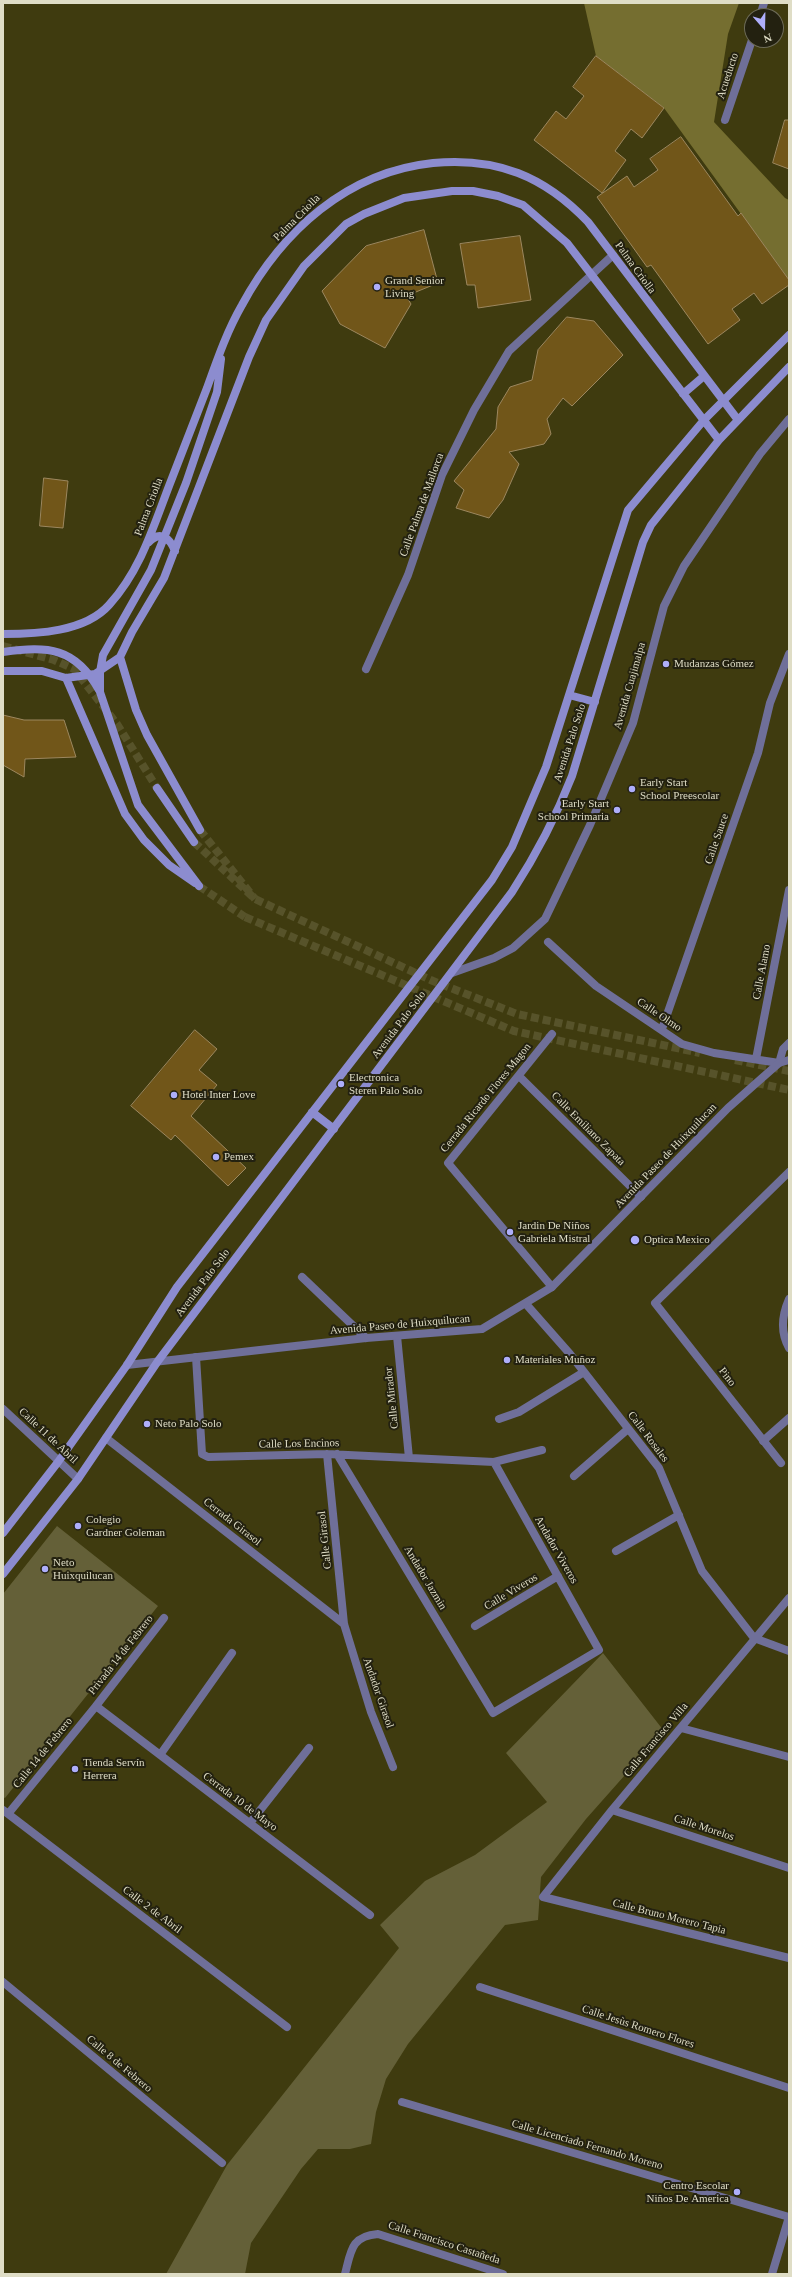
<!DOCTYPE html>
<meta charset="utf-8">
<style>
body{margin:0}
#map{position:relative;width:792px;height:2277px;overflow:hidden;background:#3f3b0f;font-family:Georgia,serif}
canvas{display:block}
.frame{position:absolute;inset:0;border:4px solid #dfddc6;pointer-events:none}
.north{position:absolute;left:744px;top:8px;width:40px;height:40px;box-sizing:border-box;background:#232110;border:1px solid #6e6c59;border-radius:50%;rotate:160deg;font-size:11px;font-weight:700;line-height:16px;text-align:center;color:#dfddc6}
.north::after{content:'';display:block;margin:auto;width:14px;height:18px;background:#aeaefb;clip-path:polygon(50% 0,100% 100%,50% 72%,0 100%)}
</style>
<div id="map">
<canvas width="792" height="2277"></canvas>
<div class="frame"></div>
<div class="north">N</div>
</div>
<script>
const ctx = document.querySelector('canvas').getContext('2d');
ctx.lineJoin = 'round';
function paint(path, color) { ctx.fillStyle = color; ctx.fill(path, 'evenodd'); }
function trace(path, color, width, dash) { ctx.strokeStyle = color; ctx.lineWidth = width; ctx.lineCap = dash ? 'butt' : 'round'; ctx.setLineDash(dash || []); ctx.stroke(path); }
function drawText(font, color, halo, rows, align = 'center') {
  ctx.font = font + ' Georgia,serif'; ctx.lineWidth = 4; ctx.setLineDash([]); ctx.textBaseline = 'middle'; ctx.strokeStyle = halo; ctx.fillStyle = color; for (const [text, x, y, turn = 0] of rows) {
    ctx.save(); ctx.translate(x, y); ctx.rotate((+turn || 0) * Math.PI / 180); ctx.textAlign = isNaN(turn) ? turn : align; if (halo) ctx.strokeText(text, 0, 0); ctx.fillText(text, 0, 0); ctx.restore();
  }
}
const green = new Path2D(`
 M57 1526 158 1606 5 1798 3 1797V1594Z
 M603 1653 664 1731 586 1819 541 1877 538 1920 505 1925 408 2044 386 2079 376 2112 371 2144 350 2149H318L301 2169 251 2243 245 2274H166L227 2165 399 1948 380 1925 425 1881 475 1855 547 1802 506 1753Z`);
const forest = new Path2D(`
 M584 3H739L728 34 714 122 785 198 789 200V280L664 108 596 56Z`);
const building = new Path2D(`
 M596 56 664 108 642 138 631 129 615 151 626 160 602 193 534 140 556 111 566 119 584 96 573 87Z
 M785 120H789V169L773 163Z
 M681 137 738 216 741 213 789 280V285L762 304 754 293 732 309 740 320 708 344 651 265 647 267 597 197 627 176 634 187 658 170 650 159Z
 M424 230 438 283 406 296 411 304 385 348 340 324 322 291 366 246Z
 M520 236 531 300 478 308 475 285H467L460 244Z
 M567 317 594 321 623 355 572 406 563 398 547 419 551 434 544 444 509 452 519 464 503 500 489 518 456 508 464 490 454 481 496 429 498 407 510 387 532 380 538 350Z
 M44 478 68 481 63 528 40 526Z
 M3 715 24 720H64L76 757 25 759 24 777 3 765Z
 M195 1030 217 1049 199 1070 217 1085 191 1116 246 1168 228 1186 175 1135 171 1140 131 1106Z`);
const tertiaryTunnel = new Path2D(`
 M200 830 255 899
 M199 886 245 917`);
const secondaryTunnel = new Path2D(`
 M3 646 54 660 74 669 117 724 157 788
 M194 842 255 899 433 981 517 1014 700 1053
 M245 917 514 1031 789 1090
 M735 1060 789 1071`);
const minor = new Path2D(`
 M760 16 764 3
 M725 120 752 40
 M366 669 408 575 442 475 474 410 509 351 613 255
 M548 942 596 986 682 1044 714 1053 779 1063
 M452 973 494 958 513 948 545 919 590 825 633 723 664 606 684 566 760 454 789 419
 M662 1029 758 753 770 703 789 654
 M756 1059 789 890
 M779 1063 783 1049 789 1043
 M519 1076 641 1197
 M302 1277 366 1338
 M552 1287 448 1163 552 1034
 M789 1299C782 1315 780 1332 789 1348
 M526 1304 570 1354 659 1468 702 1571 754 1638 789 1651
 M397 1336 409 1458
 M196 1357 202 1454 208 1457 327 1454 494 1462 542 1450
 M3 1409 78 1479
 M499 1419 519 1412 584 1372
 M106 1438 344 1624
 M763 1441 789 1418
 M327 1454 344 1624 371 1712 393 1767
 M337 1454 493 1713 599 1650 494 1462
 M781 1463 655 1303 789 1172
 M574 1476 628 1429
 M616 1551 679 1515
 M789 1598 612 1810 543 1897 789 1958
 M475 1626 558 1576
 M96 1706 370 1915
 M681 1728 789 1757
 M160 1755 232 1653
 M3 1810 287 2027
 M612 1810 789 1868
 M8 1814 96 1706 164 1618
 M250 1823 309 1748
 M3 1982 222 2163
 M480 1987 789 2088
 M402 2102 789 2217
 M345 2274C351 2251 351 2236 378 2234L503 2274`);
const tertiary = new Path2D(`
 M127 1365 366 1338 482 1329 552 1287 728 1108 779 1063 789 1060
 M772 2274 789 2217`);
const secondary = new Path2D(`
 M683 394 704 376
 M149 542C160 530 170 538 175 551
 M3 634C37 634 85 632 109 605 140 571 153 528 169 486 182 453 194 421 207 388 217 360 227 331 242 305 282 231 347 172 433 163 497 157 544 176 588 222L738 420
 M3 652C48 646 75 647 99 690
 M120 657 136 710 147 735 200 830
 M3 671H42L66 678 95 674 120 657 132 632 164 578 249 357 266 320 304 266 346 224 364 214 404 198 452 191H473L498 196 523 205 567 243 719 440
 M66 678 125 814 144 840 169 865 195 883
 M569 695 595 702
 M157 788 194 842
 M199 886 138 805 100 692V672L103 655 151 570 186 483 217 392 221 359
 M312 1112 334 1129
 M3 1533 58 1462 127 1365 177 1287 492 880 512 847 546 767 628 510 704 420 789 335
 M3 1574 78 1479 158 1361 512 892C536 855 556 817 572 776L643 542 651 525 719 440 789 367`);
const markers = [
 [377,287,4,"#aeaefb"],
 [666,664,4,"#aeaefb"],
 [632,789,4,"#aeaefb"],
 [617,810,4,"#aeaefb"],
 [341,1084,4,"#aeaefb"],
 [174,1095,4,"#aeaefb"],
 [216,1157,4,"#aeaefb"],
 [510,1232,4,"#aeaefb"],
 [635,1240,5,"#aeaefb"],
 [507,1360,4,"#aeaefb"],
 [147,1424,4,"#aeaefb"],
 [78,1526,4,"#aeaefb"],
 [45,1569,4,"#aeaefb"],
 [75,1769,4,"#aeaefb"],
 [737,2192,4,"#aeaefb"]
];
const streetNames = [
 ["Acueducto",728,76,-72],
 ["Palma Criolla",297,218,-45],
 ["Palma Criolla",635,268,54],
 ["Calle Palma de Mallorca",422,505,-70],
 ["Palma Criolla",149,507,-69],
 ["Avenida Cuajimalpa",630,686,-74],
 ["Avenida Palo Solo",570,743,-72],
 ["Calle Sauce",717,839,-71],
 ["Calle Alamo",762,972,-79],
 ["Calle Olmo",659,1015,34],
 ["Avenida Palo Solo",399,1025,-53],
 ["Cerrada Ricardo Flores Magon",486,1098,-51],
 ["Calle Emiliano Zapata",588,1129,45],
 ["Avenida Paseo de Huixquilucan",666,1156,-46],
 ["Avenida Palo Solo",203,1283,-53],
 ["Avenida Paseo de Huixquilucan",400,1325,-5],
 ["Pino",727,1377,52],
 ["Calle Mirador",392,1398,-96],
 ["Calle 11 de Abril",48,1436,43],
 ["Calle Rosales",648,1437,53],
 ["Calle Los Encinos",299,1444,-1],
 ["Cerrada Girasol",232,1522,38],
 ["Calle Girasol",325,1540,-96],
 ["Andador Viveros",556,1550,60],
 ["Andador Jazmin",425,1578,59],
 ["Calle Viveros",511,1592,-31],
 ["Privada 14 de Febrero",121,1655,-52],
 ["Andador Girasol",378,1693,71],
 ["Calle Francisco Villa",656,1740,-50],
 ["Calle 14 de Febrero",43,1753,-51],
 ["Cerrada 10 de Mayo",240,1802,37],
 ["Calle Morelos",704,1828,18],
 ["Calle 2 de Abril",152,1910,37],
 ["Calle Bruno Morero Tapia",669,1917,14],
 ["Calle Jesùs Romero Flores",638,2027,18],
 ["Calle 8 de Febrero",119,2064,40],
 ["Calle Licenciado Fernando Moreno",587,2145,16],
 ["Calle Francisco Castañeda",444,2243,18]
];
const poiNames = [
 ["Grand Senior",385,281],
 ["Living",385,294],
 ["Mudanzas Gómez",674,664],
 ["Early Start",640,783],
 ["School Preescolar",640,796],
 ["Early Start",609,804,"right"],
 ["School Primaria",609,817,"right"],
 ["Electronica",349,1078],
 ["Steren Palo Solo",349,1091],
 ["Hotel Inter Love",182,1095],
 ["Pemex",224,1157],
 ["Jardin De Niños",518,1226],
 ["Gabriela Mistral",518,1239],
 ["Optica Mexico",644,1240],
 ["Materiales Muñoz",515,1360],
 ["Neto Palo Solo",155,1424],
 ["Colegio",86,1520],
 ["Gardner Goleman",86,1533],
 ["Neto",53,1563],
 ["Huixquilucan",53,1576],
 ["Tienda Servín",83,1763],
 ["Herrera",83,1776],
 ["Centro Escolar",729,2186,"right"],
 ["Niños De America",729,2199,"right"]
];
paint(green, '#646038');
paint(forest, '#756e30');
paint(building, '#715619');
trace(building, '#9c875f', 1);
trace(tertiaryTunnel, '#57532a', 8, [8, 4]);
trace(secondaryTunnel, '#57532a', 8, [8, 4]);
trace(minor, '#6f6f99', 8);
trace(tertiary, '#6f6f99', 8);
trace(secondary, '#8c8ccf', 8);
for (const [x, y, r, color] of markers) { const dot = new Path2D(); dot.arc(x, y, r, 0, 2 * Math.PI); ctx.fillStyle = color; ctx.fill(dot); trace(dot, '#232110', 1.5); }
drawText('11px', '#dfddc6', '#232110', streetNames);
drawText('11px', '#dfddc6', '#232110', poiNames, 'left');
</script>
